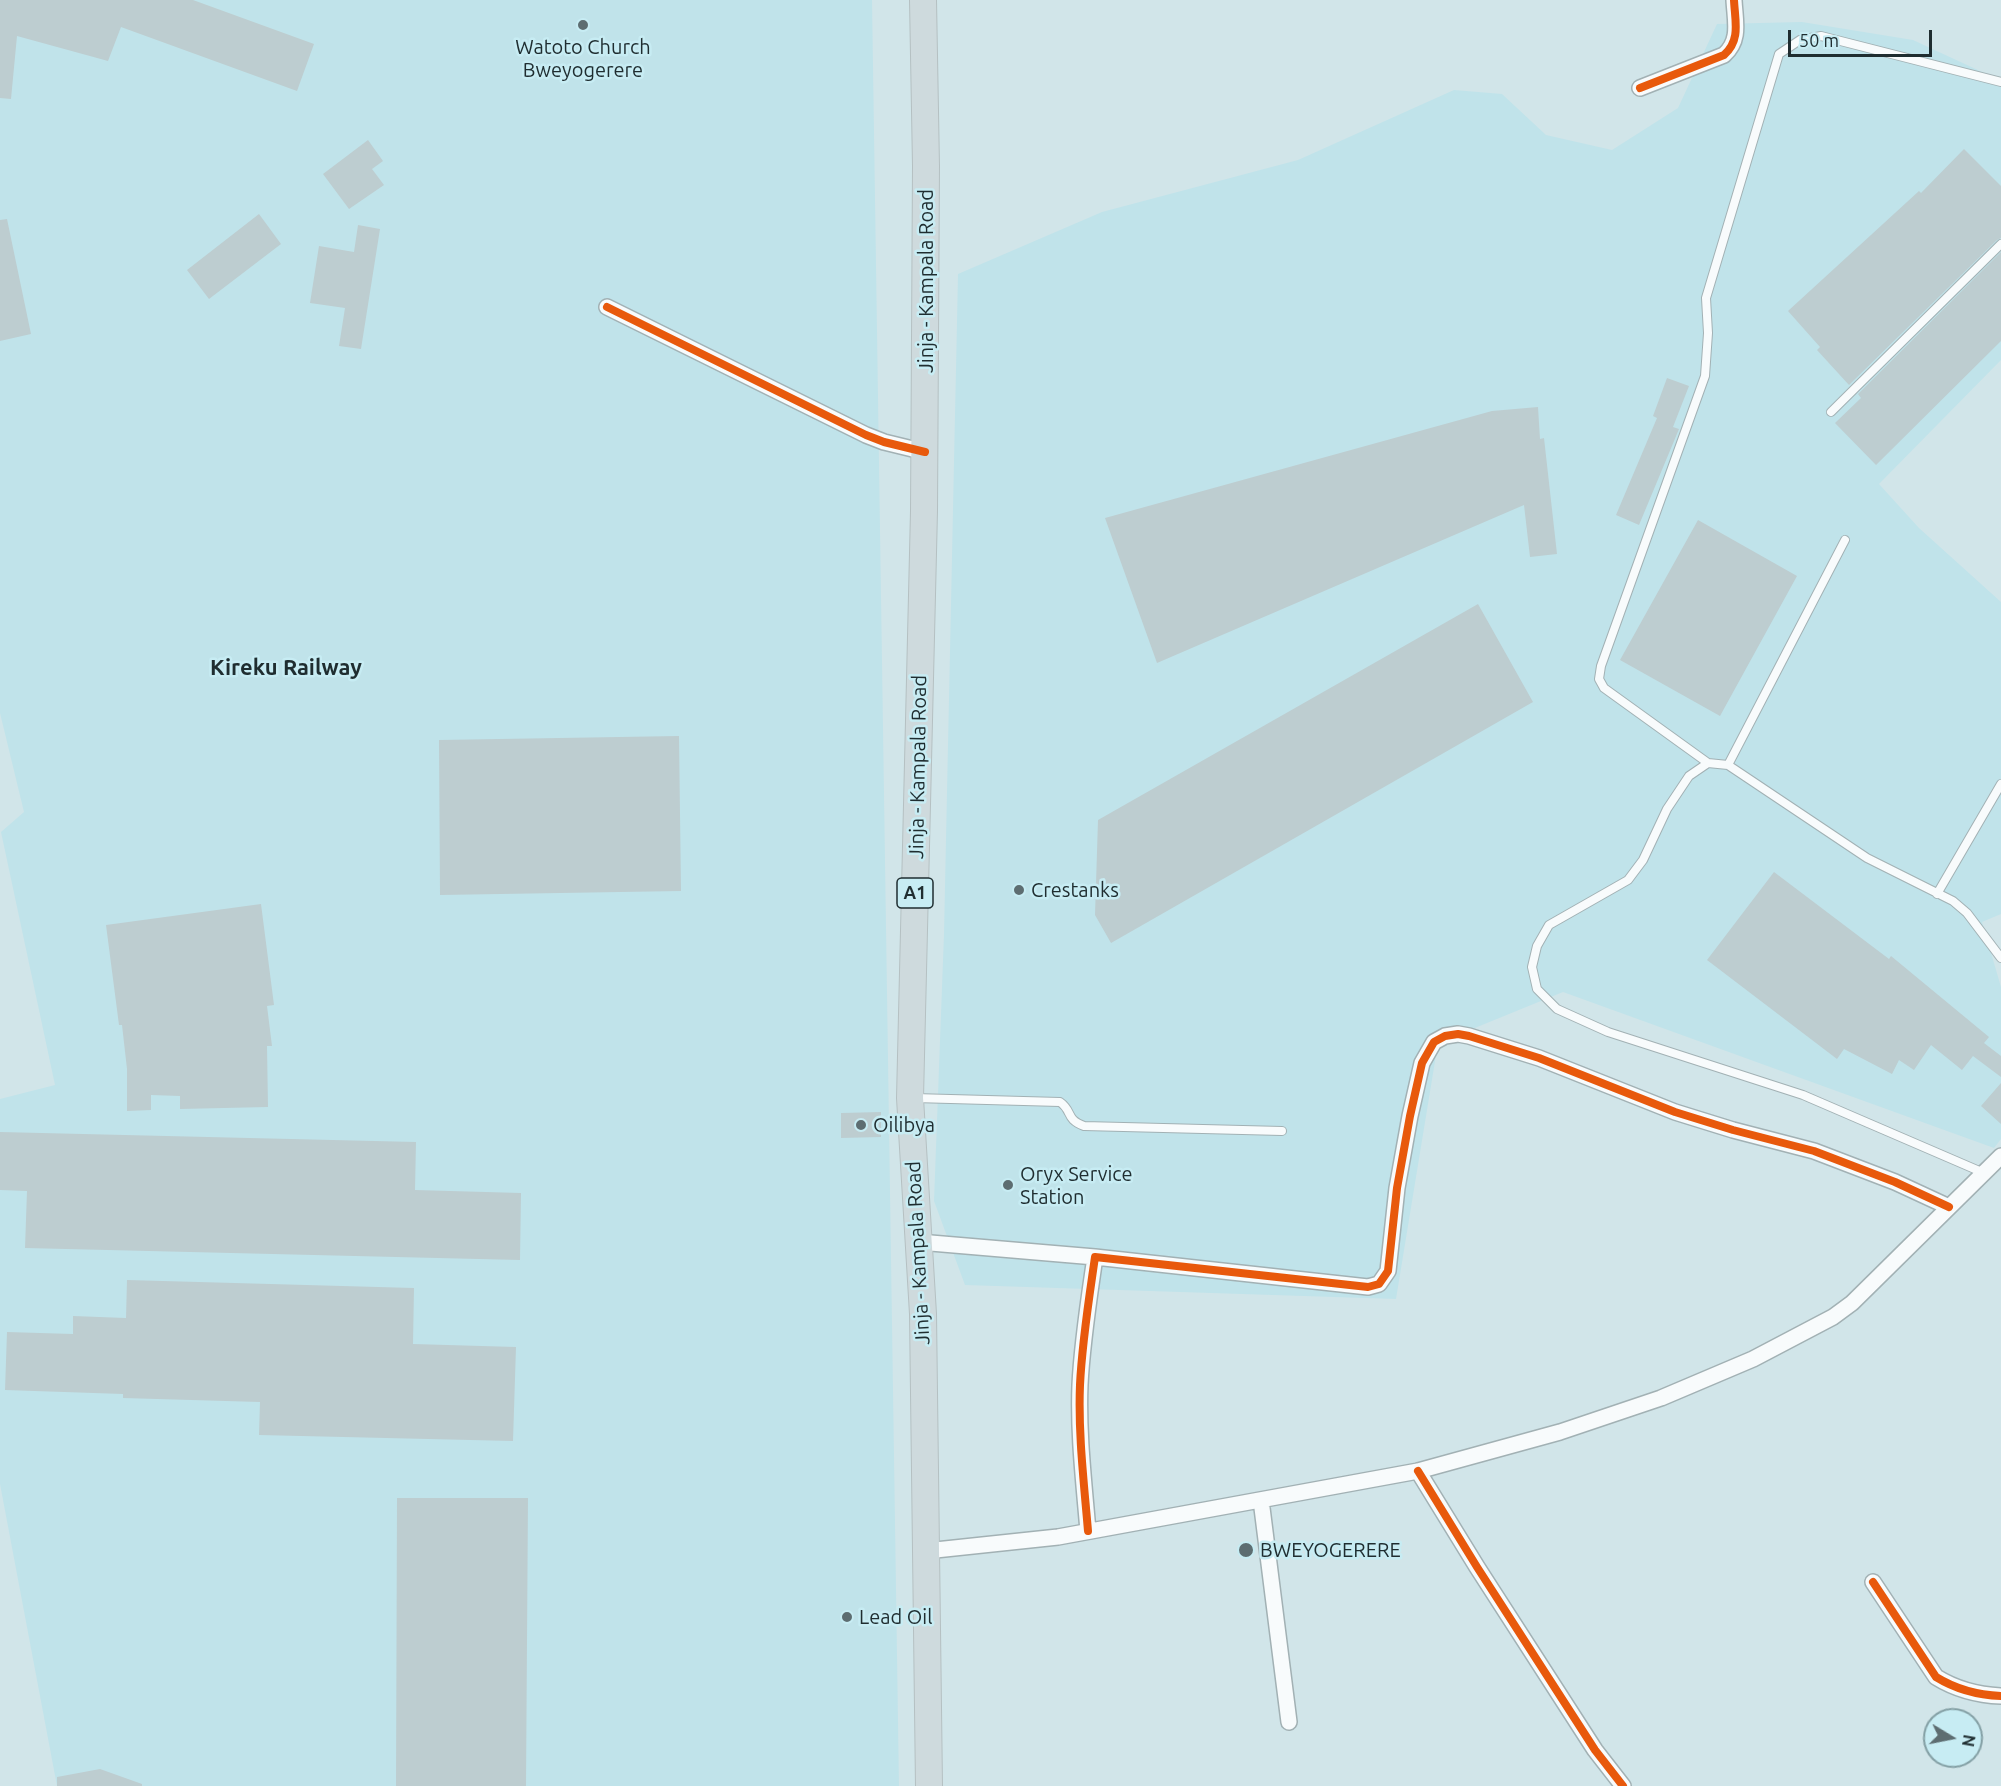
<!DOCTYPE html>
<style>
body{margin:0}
#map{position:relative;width:2001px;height:1786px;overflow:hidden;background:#d1e5e9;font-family:Ubuntu,sans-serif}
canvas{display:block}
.north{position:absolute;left:1923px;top:1708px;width:60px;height:60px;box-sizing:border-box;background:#c7ecf3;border:2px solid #84a0a5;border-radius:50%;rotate:100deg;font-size:16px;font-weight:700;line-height:24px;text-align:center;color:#1f2d30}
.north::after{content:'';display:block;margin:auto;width:21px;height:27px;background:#5d6d71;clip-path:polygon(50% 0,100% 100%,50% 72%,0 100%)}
.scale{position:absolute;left:1788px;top:30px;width:144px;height:27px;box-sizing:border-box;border:3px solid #1f2d30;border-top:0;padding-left:8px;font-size:18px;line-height:21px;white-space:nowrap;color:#1f2d30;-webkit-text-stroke:4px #c7ecf3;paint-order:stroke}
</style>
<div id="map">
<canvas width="2001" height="1786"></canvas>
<div class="north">N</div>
<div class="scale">50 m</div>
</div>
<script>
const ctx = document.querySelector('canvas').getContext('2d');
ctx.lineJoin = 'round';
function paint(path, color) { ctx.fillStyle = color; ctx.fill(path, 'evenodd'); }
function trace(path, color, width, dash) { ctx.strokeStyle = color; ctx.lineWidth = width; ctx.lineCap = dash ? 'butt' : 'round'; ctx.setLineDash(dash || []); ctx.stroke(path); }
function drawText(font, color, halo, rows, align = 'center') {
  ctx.font = font + ' Ubuntu,sans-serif'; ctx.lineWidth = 5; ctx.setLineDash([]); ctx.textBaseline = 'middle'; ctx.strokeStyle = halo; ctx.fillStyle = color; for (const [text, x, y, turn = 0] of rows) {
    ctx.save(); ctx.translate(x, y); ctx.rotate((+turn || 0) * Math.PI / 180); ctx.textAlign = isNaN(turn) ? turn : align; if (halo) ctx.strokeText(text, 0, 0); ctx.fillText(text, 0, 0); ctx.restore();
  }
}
const built = new Path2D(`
 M0 0H872L899 1786H57L0 1484V1099L55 1085 1 832 24 812 0 713Z
 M1802 22 1913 40 1993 77 2001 86V360L1879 484 1919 528 2001 602V914L1982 922 2001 987V1139L1994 1148 1563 992 1438 1043 1396 1299 965 1285 934 1201 944 934 958 274 1102 212 1298 160 1454 90 1502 94 1546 135 1612 150 1678 108 1717 24Z`);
const building = new Path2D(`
 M0 0H193L314 44 297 91 121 27 108 61 17 36 11 99 0 98Z
 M368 140 383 161 372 169 384 185 349 209 323 174Z
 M1964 149 2001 186V238L1997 240 1849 385 1817 350 1820 347 1788 311 1919 191 1921 193Z
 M259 214 281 244 209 299 187 270Z
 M7 219 31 334 0 341V220Z
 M358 225 380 229 361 349 339 346 345 308 310 303 319 246 354 252Z
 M2001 252V341L1876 465 1835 423 1861 398 1858 394Z
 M1667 378 1689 386 1673 427 1679 429 1639 525 1616 515 1657 418 1653 416Z
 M1538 407 1540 439 1544 438 1557 554 1530 557 1524 505 1157 663 1105 518 1492 411Z
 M1698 520 1797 576 1720 716 1620 660Z
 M1478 604 1533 702 1111 943 1095 915 1098 820Z
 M679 736 681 891 440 895 439 740Z
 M1774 872 1889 959 1891 956 1989 1037 1984 1043 2001 1056V1077L1973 1056 1962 1070 1931 1045 1914 1070 1899 1060 1892 1074 1844 1049 1837 1059 1707 960Z
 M261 904 274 1005 267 1006 272 1046H267L268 1107 180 1109V1096L151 1095V1110L127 1111V1069L122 1025H119L106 925Z
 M2001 1083V1124L1981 1106Z
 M881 1112V1137L841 1138V1113Z
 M0 1132 416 1142 415 1190 521 1193 520 1260 25 1248 27 1191 0 1190Z
 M127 1280 414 1288 413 1344 516 1347 513 1441 259 1435 260 1402 123 1398V1394L5 1390 7 1332 73 1334V1316L126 1318Z
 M397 1498H528L526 1786H396Z
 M100 1769 142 1784V1786H57V1777Z`);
const service = new Path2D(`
 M1831 412 2001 244
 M1845 540 1728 765 1867 858 1953 901 1967 913 2001 958
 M1708 763 1604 688 1599 679 1601 666 1705 376 1708 333 1706 298 1779 54 1800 40 1821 36 2001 82
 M1728 765 1708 763 1689 776 1667 809 1643 860 1628 880 1549 925 1537 946 1532 967 1537 989 1557 1009 1608 1032 1803 1095 1984 1173
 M1937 894 2001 784
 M914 1098 1060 1102C1073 1111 1065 1119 1084 1126L1282 1131`);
const minor = new Path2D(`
 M1640 88 1724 55C1741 40 1735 21 1734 0
 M607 307 866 435 884 442 925 452
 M919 1242 1095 1257
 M1418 1471 1477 1567 1595 1750 1623 1786
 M1261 1500 1289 1722
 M1088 1531C1084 1483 1078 1433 1080 1385 1082 1342 1089 1299 1095 1257L1368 1287 1379 1284 1388 1271 1397 1188 1410 1116 1422 1063 1434 1042 1445 1036 1458 1034 1469 1036 1539 1058 1675 1112 1733 1130 1814 1151 1895 1182 1949 1207
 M926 1551 1058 1537 1418 1471 1560 1432 1661 1398 1753 1359 1833 1317 1852 1303 2001 1156
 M1873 1582 1936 1677C1957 1690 1977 1695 2001 1696`);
const trunk = new Path2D(`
 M923 0 926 166 924 511 910 1098 923 1314 929 1786`);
const cycleway = new Path2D(`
 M1640 88 1724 55C1741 40 1735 21 1734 0
 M607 307 866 435 884 442 925 452
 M1418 1471 1477 1567 1595 1750 1623 1786
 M1088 1531C1084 1483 1078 1433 1080 1385 1082 1342 1089 1299 1095 1257L1368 1287 1379 1284 1388 1271 1397 1188 1410 1116 1422 1063 1434 1042 1445 1036 1458 1034 1469 1036 1539 1058 1675 1112 1733 1130 1814 1151 1895 1182 1949 1207
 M1873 1582 1936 1677C1957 1690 1977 1695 2001 1696`);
const markers = [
 [583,25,6,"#5d6d71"],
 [1019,890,6,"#5d6d71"],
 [861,1125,6,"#5d6d71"],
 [1008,1185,6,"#5d6d71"],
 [1246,1550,8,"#5d6d71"],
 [847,1617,6,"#5d6d71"]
];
const shields = [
 [915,893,36]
];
const shieldNames = [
 ["A1",915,893]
];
const poiNames = [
 ["Watoto Church",583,47,"center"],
 ["Bweyogerere",583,70,"center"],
 ["Crestanks",1031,890],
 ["Oilibya",873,1125],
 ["Oryx Service",1020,1174],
 ["Station",1020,1197],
 ["BWEYOGERERE",1260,1550],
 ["Lead Oil",859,1617]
];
const streetNames = [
 ["Jinja - Kampala Road",926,281,-90],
 ["Jinja - Kampala Road",918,767,-89],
 ["Jinja - Kampala Road",918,1253,-93]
];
const quarterNames = [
 ["Kireku Railway",286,668]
];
paint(built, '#c0e3ea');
paint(building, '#bdcdd0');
trace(service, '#a2b1b4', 10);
trace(minor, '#a2b1b4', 18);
trace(trunk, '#b5c0c2', 28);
trace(service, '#f8fbfc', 8);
trace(minor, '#f8fbfc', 15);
trace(trunk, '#cedadd', 26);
trace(cycleway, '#e8590c', 8);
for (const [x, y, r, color] of markers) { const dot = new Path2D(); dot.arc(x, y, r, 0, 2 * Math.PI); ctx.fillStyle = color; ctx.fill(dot); trace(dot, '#c7ecf3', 2); }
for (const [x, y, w] of shields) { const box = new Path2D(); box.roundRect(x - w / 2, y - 15, w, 30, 4.5); ctx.fillStyle = '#c7ecf3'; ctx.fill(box); trace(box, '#1f2d30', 1.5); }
drawText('bold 18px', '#1f2d30', null, shieldNames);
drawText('20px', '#1f2d30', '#c7ecf3', poiNames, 'left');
drawText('20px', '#1f2d30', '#c7ecf3', streetNames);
drawText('bold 22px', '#1f2d30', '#c7ecf3', quarterNames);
</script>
